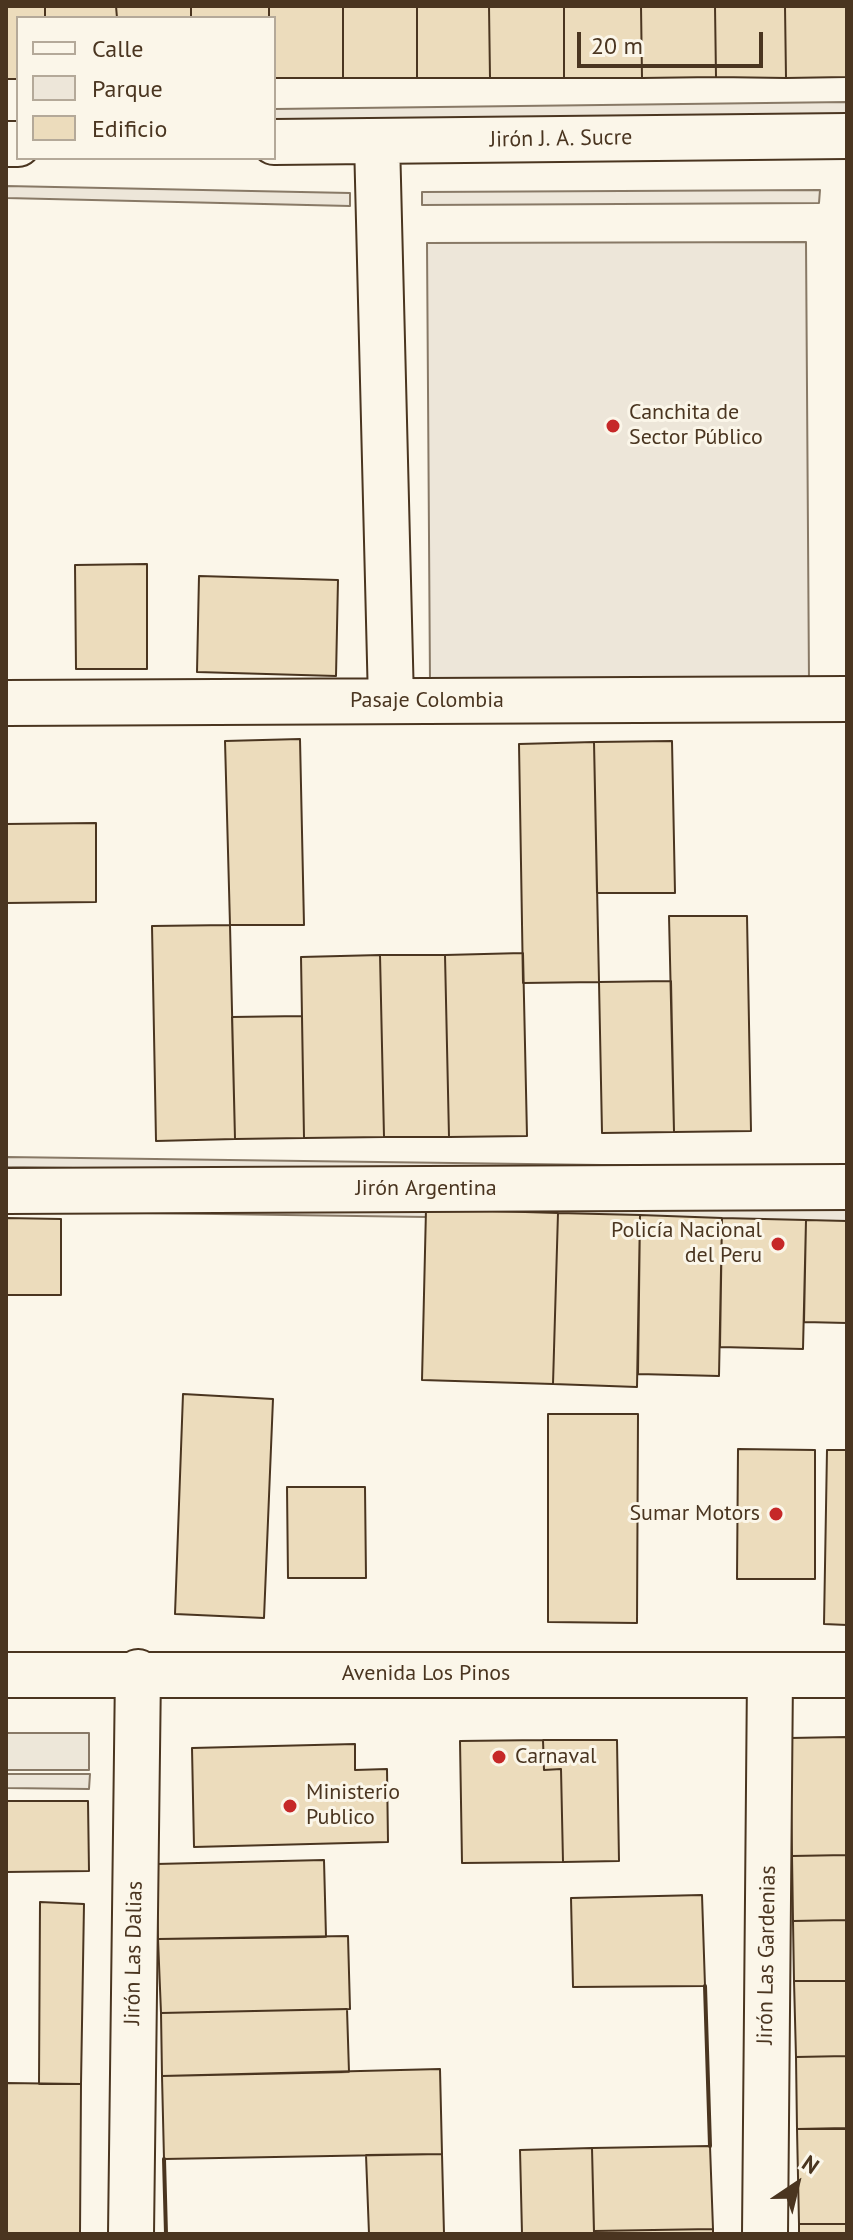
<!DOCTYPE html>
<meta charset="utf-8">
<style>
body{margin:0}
#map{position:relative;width:853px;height:2240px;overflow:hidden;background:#fbf6e9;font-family:"PT Sans",sans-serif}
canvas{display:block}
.frame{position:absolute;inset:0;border:8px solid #4a3520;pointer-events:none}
.legend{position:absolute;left:16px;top:16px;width:260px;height:144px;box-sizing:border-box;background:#fbf6e9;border:2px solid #b4a999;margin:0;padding:10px 14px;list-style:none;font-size:24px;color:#4a3520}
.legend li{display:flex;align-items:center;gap:16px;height:40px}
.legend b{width:40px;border:2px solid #b4a999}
.north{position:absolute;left:757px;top:2144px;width:80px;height:80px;-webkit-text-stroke:6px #fbf6e9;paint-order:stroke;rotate:35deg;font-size:22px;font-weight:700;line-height:32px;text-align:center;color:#4a3520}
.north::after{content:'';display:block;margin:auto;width:28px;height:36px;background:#4a3520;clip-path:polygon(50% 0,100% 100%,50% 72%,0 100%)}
.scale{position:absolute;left:577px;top:32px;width:186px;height:36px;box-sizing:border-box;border:4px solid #4a3520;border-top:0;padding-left:10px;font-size:24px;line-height:28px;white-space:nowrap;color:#4a3520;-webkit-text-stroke:6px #fbf6e9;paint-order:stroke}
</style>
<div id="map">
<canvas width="853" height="2240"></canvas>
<div class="frame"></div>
<ul class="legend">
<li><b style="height:10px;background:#fbf6e9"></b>Calle</li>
<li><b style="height:22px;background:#ede6d9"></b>Parque</li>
<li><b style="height:22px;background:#ecdcbc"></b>Edificio</li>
</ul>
<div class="north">N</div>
<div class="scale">20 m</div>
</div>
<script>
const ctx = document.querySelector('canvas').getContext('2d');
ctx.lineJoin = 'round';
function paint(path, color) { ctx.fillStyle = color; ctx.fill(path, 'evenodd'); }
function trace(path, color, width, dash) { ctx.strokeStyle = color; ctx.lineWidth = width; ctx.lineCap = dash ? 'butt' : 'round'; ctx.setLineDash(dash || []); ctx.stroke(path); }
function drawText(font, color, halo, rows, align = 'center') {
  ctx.font = font + ' "PT Sans",sans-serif'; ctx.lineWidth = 6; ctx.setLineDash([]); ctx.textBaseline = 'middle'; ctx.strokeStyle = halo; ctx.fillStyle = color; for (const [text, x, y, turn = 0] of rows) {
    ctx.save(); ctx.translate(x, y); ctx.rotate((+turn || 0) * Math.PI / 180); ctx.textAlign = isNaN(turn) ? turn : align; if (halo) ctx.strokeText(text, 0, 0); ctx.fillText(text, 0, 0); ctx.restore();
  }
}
const green = new Path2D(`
 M847 102V128L274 134V109Z
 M6 186 350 193V206L6 198Z
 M820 190 819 203 422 205V192Z
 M806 242 809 681 430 683 427 243Z
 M6 1157 825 1168V1179L6 1167Z
 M847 1209V1223L6 1211Z
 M6 1774H90L89 1789 6 1788Z`);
const parking = new Path2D(`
 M6 1733H89V1770H6Z`);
const building = new Path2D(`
 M6 6H45V18H18V79H6Z
 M45 6H116L117 18H45Z
 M116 6H191V18H117Z
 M191 6H269V18H191Z
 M269 6H343V78H274V18H269Z
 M343 6H417V78H343Z
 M417 6H489L490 78H417Z
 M489 6H564V78H490Z
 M564 6H641L642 78H564Z
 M641 6H715L716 77 642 78Z
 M715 6H785L786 78 716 77Z
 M785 6H847V77L786 78Z
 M147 564V669H76L75 565Z
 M199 576 338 580 336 676 197 672Z
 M300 739 304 925H230L225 741Z
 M672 741 675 893H597L594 742Z
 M594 742 599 982 523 983 519 744Z
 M96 823V902L6 903V824Z
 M669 916H747L751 1131 674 1132Z
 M230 925 235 1139 156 1141 152 926Z
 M523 953 527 1136 449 1137 445 955Z
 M380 955H445L449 1137H384Z
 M380 955 384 1137 304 1138 301 957Z
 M671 981 674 1132 602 1133 599 982Z
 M302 1016 304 1138 235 1139 232 1017Z
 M426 1209 558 1213 553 1384 422 1380Z
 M558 1213 640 1215 637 1387 553 1384Z
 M640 1215 722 1218 719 1376 638 1374Z
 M6 1218 61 1219V1295H6Z
 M722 1218 806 1220 803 1349 720 1347Z
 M806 1220 847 1221V1323L804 1322Z
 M183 1394 273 1399 264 1618 175 1614Z
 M548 1414H638L637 1623 548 1622Z
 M738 1449 815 1450V1579H737Z
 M827 1450H847V1625L824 1624Z
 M287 1487H365L366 1578H288Z
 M847 1737V1855L792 1856 790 1738Z
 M543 1740H617L619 1861 563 1862 561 1769 544 1770Z
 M543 1740 544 1770 561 1769 563 1862 462 1863 460 1741Z
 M355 1744V1770L387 1769 388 1842 194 1847 192 1748Z
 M6 1801H88L89 1871 6 1872Z
 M847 1855V1920L793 1921 792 1856Z
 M324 1860 326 1937 158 1939 156 1864Z
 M702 1895 705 1986 573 1987 571 1898Z
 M40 1902 84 1904 81 2084H39Z
 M847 1920V1981H794L793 1921Z
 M348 1936 350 2009 161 2013 158 1939Z
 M794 1981H847V2056L796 2057Z
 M347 2009 349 2072 162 2076 161 2013Z
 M847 2056V2128L797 2129 796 2057Z
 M440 2069 442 2154 164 2159 162 2076Z
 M6 2083 81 2084 80 2234H6Z
 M797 2129H847V2224H799Z
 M710 2146 713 2229 594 2231 592 2148Z
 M592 2148 594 2234H522L520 2150Z
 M442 2154 444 2234H369L366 2155Z
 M799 2224H847V2234H799Z
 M713 2229V2234H594V2231Z`);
const street = new Path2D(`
 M377 141 391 701
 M274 142 847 136
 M6 144H18
 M6 703 847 699
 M6 1191 847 1187
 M6 1675H847
 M131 2234 138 1672
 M765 2234 770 1675`);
const wall = new Path2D(`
 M705 1986 710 2146
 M164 2159 166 2234`);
const markers = [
 [613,426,8,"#c62828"],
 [778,1244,8,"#c62828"],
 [776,1514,8,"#c62828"],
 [499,1757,8,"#c62828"],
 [290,1806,8,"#c62828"]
];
const streetNames = [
 ["Jirón J. A. Sucre",561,139,-1],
 ["Pasaje Colombia",427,701],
 ["Jirón Argentina",426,1189],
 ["Avenida Los Pinos",426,1674],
 ["Jirón Las Dalias",134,1953,-89],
 ["Jirón Las Gardenias",767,1955,-89]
];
const poiNames = [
 ["Canchita de",629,413],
 ["Sector Público",629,438],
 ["Policía Nacional",762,1231,"right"],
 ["del Peru",762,1256,"right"],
 ["Sumar Motors",760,1514,"right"],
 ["Carnaval",515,1757],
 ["Ministerio",306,1793],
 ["Publico",306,1818]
];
paint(green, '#ede6d9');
trace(green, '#887966', 2);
paint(parking, '#ede7d9');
trace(parking, '#887966', 2);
paint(building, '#ecdcbc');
trace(building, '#4a3520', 2);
trace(street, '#4a3520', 48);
trace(street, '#fbf6e9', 44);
trace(wall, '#4a3520', 4);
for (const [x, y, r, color] of markers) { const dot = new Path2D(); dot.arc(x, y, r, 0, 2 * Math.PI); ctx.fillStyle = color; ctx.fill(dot); trace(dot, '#fbf6e9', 3); }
drawText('22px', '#4a3520', '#fbf6e9', streetNames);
drawText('22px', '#4a3520', '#fbf6e9', poiNames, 'left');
</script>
